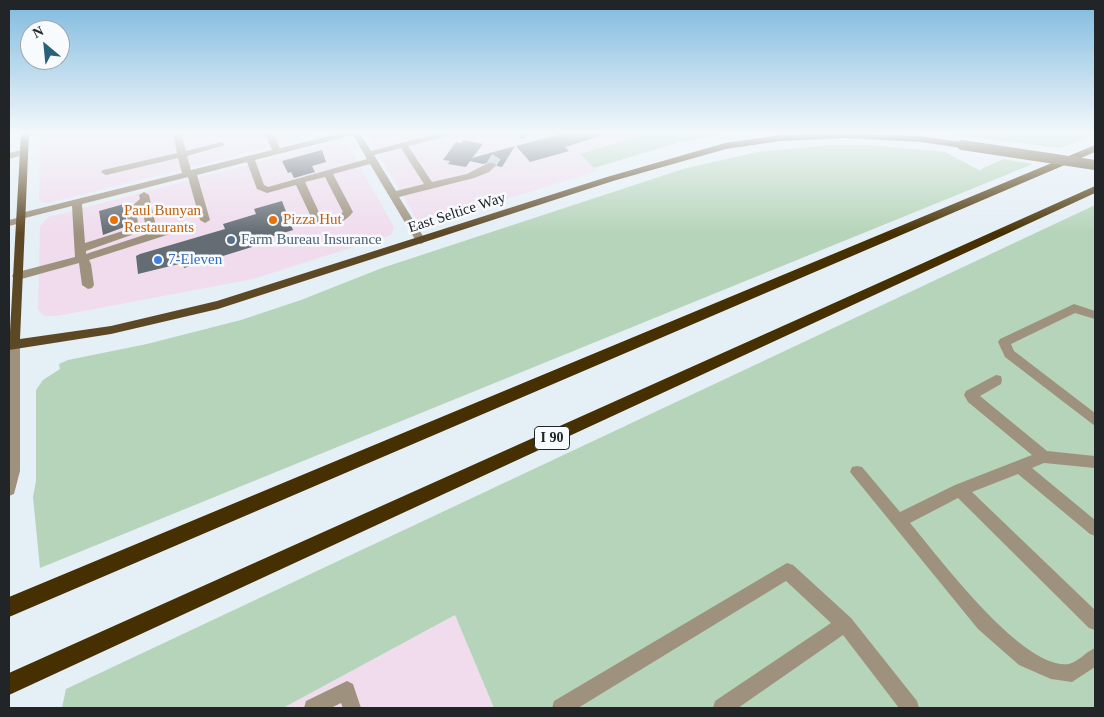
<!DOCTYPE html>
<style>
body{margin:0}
#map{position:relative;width:1104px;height:717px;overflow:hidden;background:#e5eff6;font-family:"Times New Roman",serif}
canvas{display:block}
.frame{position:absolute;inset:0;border:10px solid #212528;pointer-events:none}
.north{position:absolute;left:20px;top:20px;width:50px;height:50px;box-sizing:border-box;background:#f7fbfe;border:1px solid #a1a5a8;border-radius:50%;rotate:332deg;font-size:14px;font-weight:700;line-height:20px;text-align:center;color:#212528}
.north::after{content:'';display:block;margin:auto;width:18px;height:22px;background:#28617b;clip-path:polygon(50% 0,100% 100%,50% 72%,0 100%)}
</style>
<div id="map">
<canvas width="1104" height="717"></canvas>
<div class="frame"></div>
<div class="north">N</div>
</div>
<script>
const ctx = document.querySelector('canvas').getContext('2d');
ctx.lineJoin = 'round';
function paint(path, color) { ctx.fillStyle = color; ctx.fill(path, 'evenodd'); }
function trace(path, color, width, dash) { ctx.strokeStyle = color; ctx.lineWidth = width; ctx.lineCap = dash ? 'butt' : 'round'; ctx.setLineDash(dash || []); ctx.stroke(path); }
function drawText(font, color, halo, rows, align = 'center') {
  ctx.font = font + ' "Times New Roman",serif'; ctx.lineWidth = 5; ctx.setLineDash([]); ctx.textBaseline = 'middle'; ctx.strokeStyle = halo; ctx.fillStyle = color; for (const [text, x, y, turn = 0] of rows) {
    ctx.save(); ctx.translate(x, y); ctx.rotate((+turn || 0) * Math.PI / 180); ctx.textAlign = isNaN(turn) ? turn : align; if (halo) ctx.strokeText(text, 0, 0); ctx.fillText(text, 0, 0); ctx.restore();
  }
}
const commercial = new Path2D(`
 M40 133H326L48 203 41 202 39 198Z
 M373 133H650L581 154 598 171 428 223 419 222 415 217 370 139 369 136Z
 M336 142 348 145 394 227 391 235 253 279 57 316H44L38 310 40 226 48 217Z
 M455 615 494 708H283Z`);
const green = new Path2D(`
 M650 133H731L680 142 594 168 580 154Z
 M938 133H1095V135L1060 148Z
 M829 145H869L945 152 979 170 1003 159 1033 164 40 568 33 497 36 481V390L43 380 60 369 59 364 68 360 147 344 241 320 301 300 382 268 683 169 757 152Z
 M1095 205V708H494L455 615 283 708H62L66 689Z`);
const building = new Path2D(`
 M564 133H600V136L565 147 569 151 530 162 516 146Z
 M463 140 483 144 472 158 515 146 502 167 497 166 494 161 483 164 470 161 466 167 448 164 450 161 443 160 456 142 461 143Z
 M322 150 326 162 312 166 315 172 294 178 291 172 288 173 282 161Z
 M282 201 293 230 251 243 252 247 184 268 183 263 138 274 136 256 140 254 225 229 223 224 256 214 254 209Z
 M124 204 127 226 103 235 99 211Z`);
const minorTunnel = new Path2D(`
 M491 165 498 154`);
const minor = new Path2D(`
 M22 133H39L25 138 21 135Z
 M173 133H181L186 151 221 142 225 145 187 156 191 170 272 150 265 133H273L280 148 342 133H360L371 151 439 133H452L451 135 408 146 432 182 467 174 488 163H494L496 165 489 172 474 178 399 197 426 241 421 244 416 241 370 164 333 174 353 212C344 224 328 229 314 223L296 185 267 193 257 189 247 162 197 175 210 220 205 223 200 220 188 177 82 204 85 243 126 230 129 227 126 211 140 199 139 195 144 192 149 195 157 231 166 229 171 232 170 234 89 260 91 264 94 285 92 288 88 289 82 285 79 263 18 280 14 279 12 276 14 273 75 257 72 206 25 218V222L9 226V220L17 218V214L182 173 178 158 106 175 101 172 103 170 177 153ZM353 135 367 159 268 187 264 185 255 160ZM401 148 424 184 396 191 374 155ZM325 177 343 212C337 217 330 220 322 219L305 182ZM142 207 147 234 86 254V251L134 234 139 228 136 212Z
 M513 133H538L521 139Z
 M24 149 27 150V154L9 159V153Z
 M1074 304 1095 311V319L1075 313 1011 344 1014 351 1095 413V426L1005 357 998 342 1000 339Z
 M14 340 20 345V471L14 494 9 496V343Z
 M996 375 1001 376 1002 380 1001 384 980 396 1047 451 1095 456V468L1044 463 1032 468 1095 520V536L1090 534 1018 474 972 492 1095 610V630L1089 628 958 498 910 523C938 556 1023 671 1069 664 1078 662 1087 651 1095 648V667L1072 682 1051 679 1019 665 978 629 850 472 852 467 857 466 862 467 900 512 955 485 1032 455 968 402 964 395 966 391Z
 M787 563 793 565 851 618 917 701 919 708H899L843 635 738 708H713L715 701 831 623 786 581 578 708H552L554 701Z
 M347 681 353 684 361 708H343L341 703 331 708H304L306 701Z`);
const major = new Path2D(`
 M21 133H29L20 339 111 326 217 301 607 177 725 143 780 135 841 133 921 136 962 142 966 145 962 148 921 142 847 138 780 141 726 149 613 181 218 309 111 334 9 350Z`);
const highway = new Path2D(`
 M1095 145V152L9 617V597Z
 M1095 186V193L9 695V673Z`);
const majorBridge = new Path2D(`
 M962 145 1095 165`);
const markers = [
 [114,220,5,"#e8710a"],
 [273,220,5,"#e8710a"],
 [231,240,5,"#5c6f8a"],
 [158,260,5,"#3f7fe0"]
];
const shields = [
 [552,438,35]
];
const shieldNames = [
 ["I 90",552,438]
];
const foodNames = [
 ["Paul Bunyan",124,211],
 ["Restaurants",124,228],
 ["Pizza Hut",283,220]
];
const streetNames = [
 ["East Seltice Way",457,213,-18]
];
const serviceNames = [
 ["Farm Bureau Insurance",241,240]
];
const shopNames = [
 ["7-Eleven",168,260]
];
paint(commercial, '#f0dced');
paint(green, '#b6d4b9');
paint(building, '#656d74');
trace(minorTunnel, '#bec7cd', 10, [10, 5]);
paint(minor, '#9e927f');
paint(major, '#5d4825');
paint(highway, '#462f00');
trace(majorBridge, '#5d4825', 10);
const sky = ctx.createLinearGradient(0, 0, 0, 233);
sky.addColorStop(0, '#7fbadf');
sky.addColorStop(0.57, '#f3f8fb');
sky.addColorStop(1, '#f3f8fb00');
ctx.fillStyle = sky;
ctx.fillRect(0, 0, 1104, 233);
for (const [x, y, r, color] of markers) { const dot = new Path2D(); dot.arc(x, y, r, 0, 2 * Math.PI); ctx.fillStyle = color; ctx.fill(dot); trace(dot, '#f7fbfe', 2); }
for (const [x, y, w] of shields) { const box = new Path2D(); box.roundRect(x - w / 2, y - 11.5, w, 23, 4); ctx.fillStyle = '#f7fbfe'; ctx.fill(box); trace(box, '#212528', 1); }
drawText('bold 14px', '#212528', null, shieldNames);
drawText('15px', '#c56008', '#f7fbfe', foodNames, 'left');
drawText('15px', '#212528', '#f7fbfe', streetNames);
drawText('15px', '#4e5e75', '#f7fbfe', serviceNames, 'left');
drawText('15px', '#366cbe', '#f7fbfe', shopNames, 'left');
</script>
